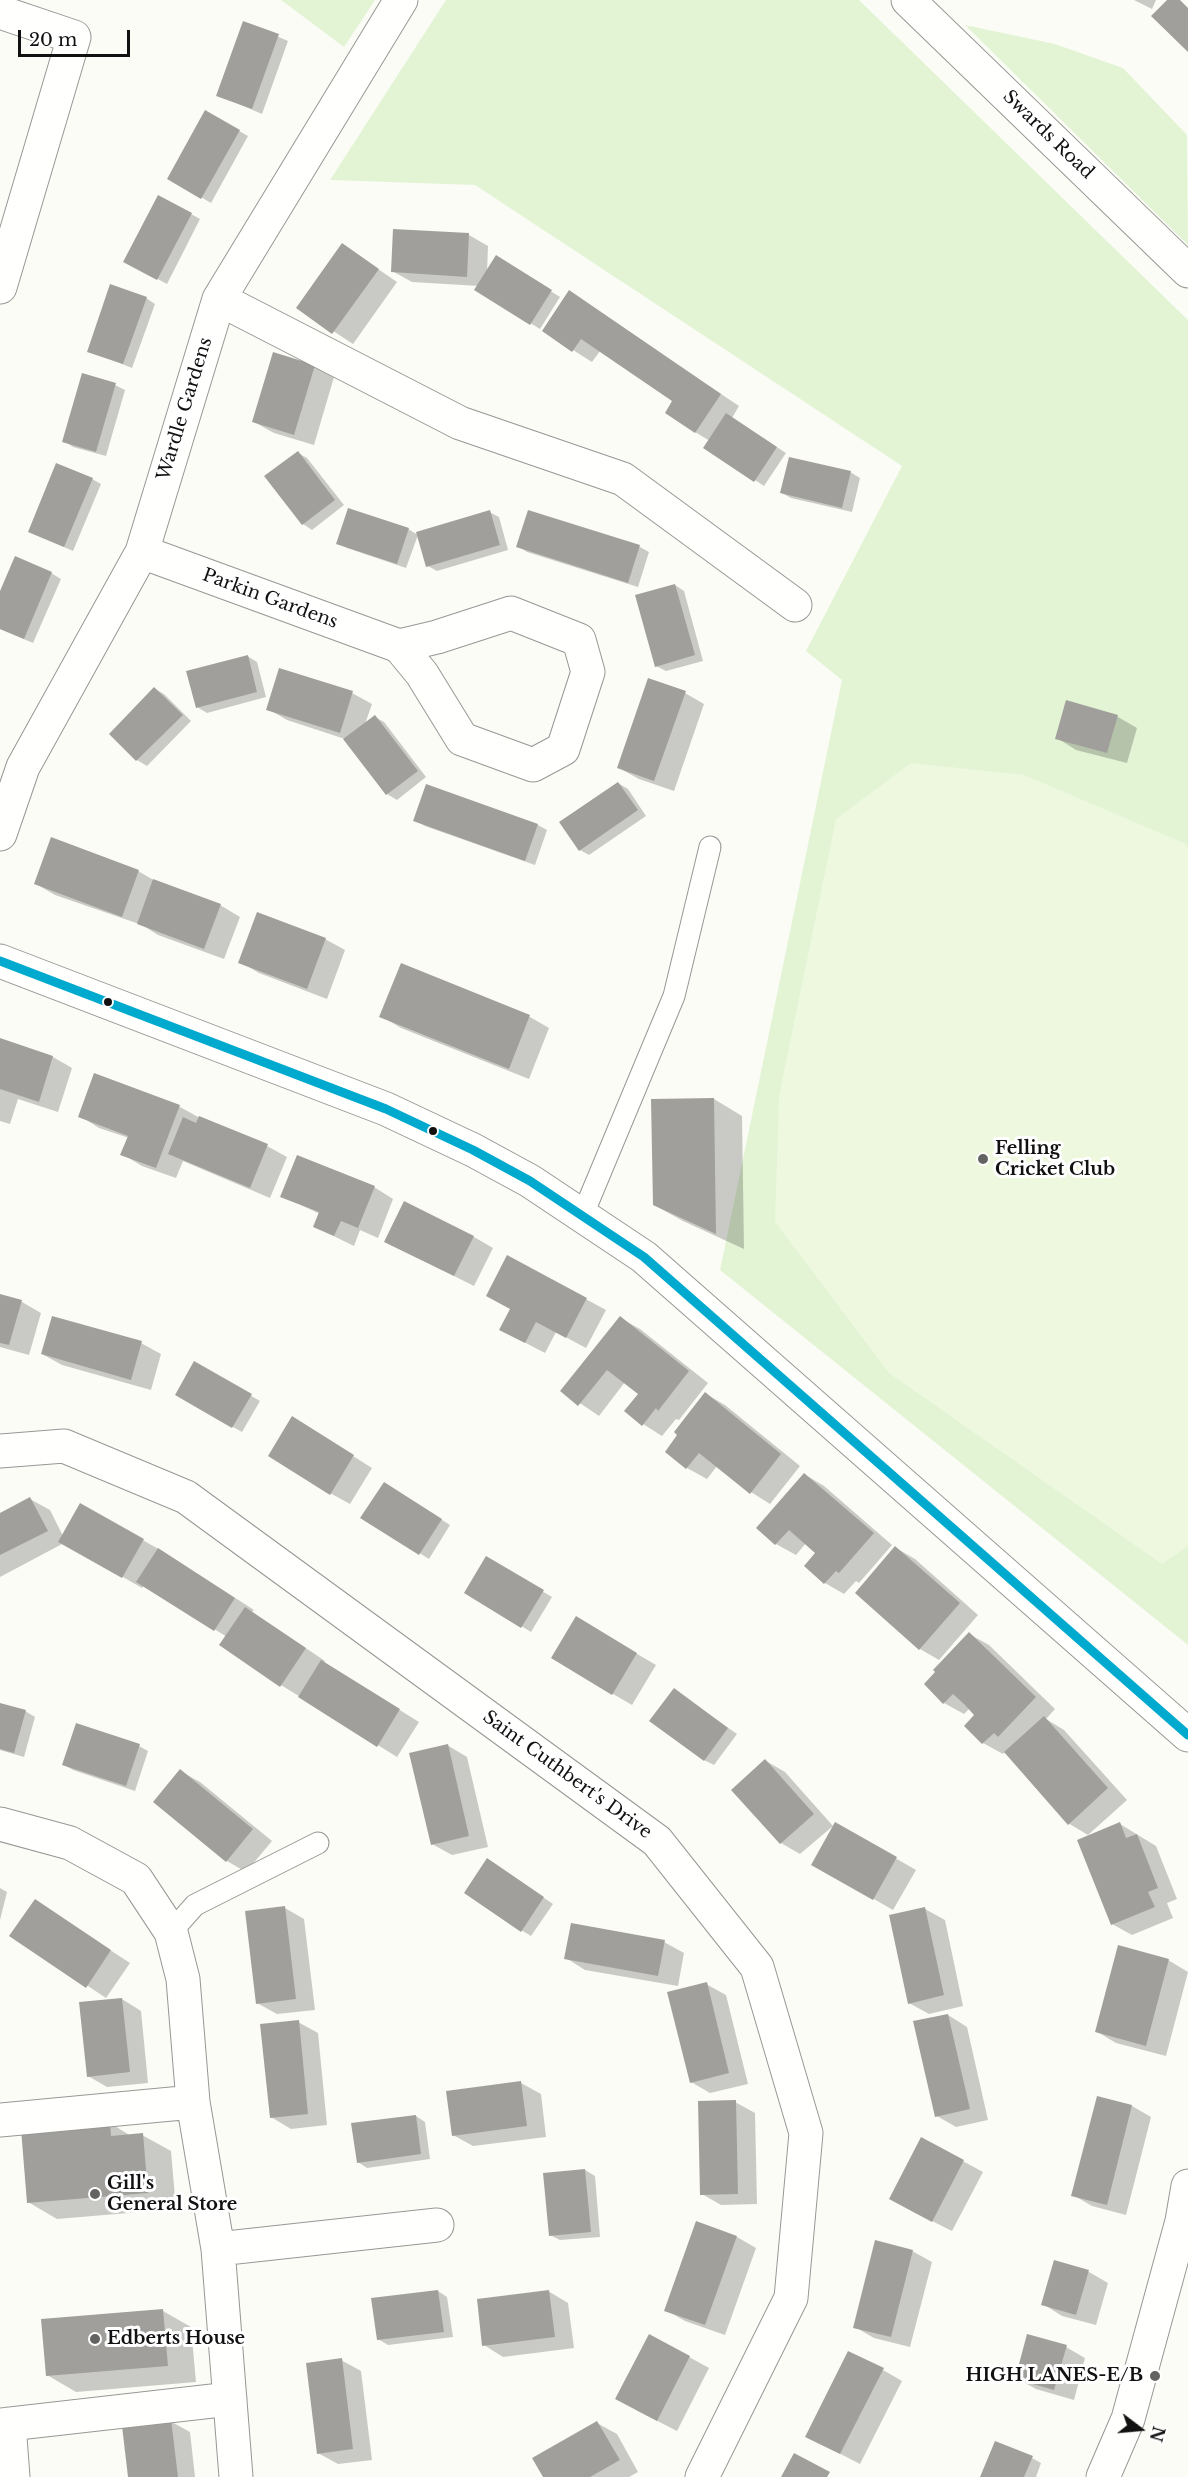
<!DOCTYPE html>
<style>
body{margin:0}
#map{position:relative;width:1188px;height:2477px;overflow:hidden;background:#fcfcf7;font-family:"Libre Baskerville",serif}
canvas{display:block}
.north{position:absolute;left:1110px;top:2399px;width:60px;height:60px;-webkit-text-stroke:4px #fff;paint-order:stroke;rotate:106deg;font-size:16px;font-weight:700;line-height:24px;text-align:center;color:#111}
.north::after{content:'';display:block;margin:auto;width:21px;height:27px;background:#111;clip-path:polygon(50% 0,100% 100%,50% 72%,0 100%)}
.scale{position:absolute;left:18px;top:30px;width:112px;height:27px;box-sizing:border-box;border:3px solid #111;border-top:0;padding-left:8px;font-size:18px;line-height:21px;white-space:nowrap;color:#111;-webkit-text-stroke:4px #fff;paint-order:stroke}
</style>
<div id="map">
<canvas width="1188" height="2477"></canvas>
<div class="north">N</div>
<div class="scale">20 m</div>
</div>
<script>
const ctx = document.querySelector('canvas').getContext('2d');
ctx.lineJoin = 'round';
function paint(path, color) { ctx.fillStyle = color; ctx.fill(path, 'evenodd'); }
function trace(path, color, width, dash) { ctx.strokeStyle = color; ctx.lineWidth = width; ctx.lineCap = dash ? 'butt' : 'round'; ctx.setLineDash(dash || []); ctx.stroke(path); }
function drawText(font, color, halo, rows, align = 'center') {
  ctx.font = font + ' "Libre Baskerville",serif'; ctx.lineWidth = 6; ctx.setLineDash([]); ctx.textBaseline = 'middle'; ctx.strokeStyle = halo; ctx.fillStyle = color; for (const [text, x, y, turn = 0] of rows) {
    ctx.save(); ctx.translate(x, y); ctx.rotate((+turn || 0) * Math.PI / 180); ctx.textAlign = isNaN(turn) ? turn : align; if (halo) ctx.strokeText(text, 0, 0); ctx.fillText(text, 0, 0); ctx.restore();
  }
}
const green = new Path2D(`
 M281 0H375L344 47Z
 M446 0H859L1188 320V1645L720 1270 842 680 806 651 902 466 475 185 330 180Z
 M965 25 1055 44 1123 68 1187 135 1188 245Z`);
const pitch = new Path2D(`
 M911 763 1024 775 1186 844 1188 848V1546L1162 1564 889 1373 775 1222 779 1096 836 819Z`);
const shadow = new Path2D(`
 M1134 0H1156L1152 9Z
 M244 22 288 41 262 114 218 95Z
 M206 112 248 136 211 203 169 178Z
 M191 214 200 219 167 284 135 267Z
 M395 230 469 235 488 246 487 273 506 263 560 297 540 329 477 290 479 286 412 282 392 271Z
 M343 245 397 282 353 344 298 308Z
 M569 292 739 406 732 418 786 453 764 486 755 480 710 441 695 432 675 401 600 351 592 362 573 350Z
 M146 298 155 304 132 368 89 351Z
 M315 366 334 377 314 445 274 433 254 422Z
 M115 385 125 390 106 456 73 447 64 441Z
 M298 453 307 458 344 505 312 530 303 524Z
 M850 472 860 478 852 512 791 498 782 493Z
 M92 479 101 484 73 551 29 532Z
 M489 512 499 517 508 550 437 571 428 566Z
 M529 512 640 547 649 552 638 587 527 552 518 546Z
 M408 529 418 535 406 568 347 548 338 543Z
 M51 573 61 579 33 643 0 629V595Z
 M675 585 684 591 703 661 666 671 656 666Z
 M247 656 257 662 266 697 207 713 197 707Z
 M155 689 164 694 191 721 147 766 137 760 111 734Z
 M352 693 372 704 365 724 375 717 384 722 426 777 397 800 387 794 345 739 287 720 268 709Z
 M685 693 704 704 674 791 639 779 619 768Z
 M1118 717 1137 728 1127 763 1076 750 1057 738Z
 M618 783 628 789 646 816 589 855 580 850Z
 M427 786 538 825 547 830 535 865 425 826 415 820Z
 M138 871 157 882 220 905 240 917 224 959 158 935 142 925 55 895 36 884Z
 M325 939 345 950 327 999 259 973 240 962Z
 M401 965 530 1017 549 1028 529 1079 401 1028 381 1016Z
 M0 1040 53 1057 72 1068 58 1112 18 1099 10 1124 0 1121Z
 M95 1075 180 1107 200 1118 267 1146 287 1157 270 1198 183 1161 176 1178 142 1166 122 1154 129 1138 99 1128 80 1116Z
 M714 1099 742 1116 744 1249 683 1221 654 1205Z
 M374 1187 393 1199 378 1238 360 1230 354 1246 315 1227 320 1214 282 1196Z
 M474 1237 493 1248 474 1286 386 1242Z
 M508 1257 606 1310 586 1348 556 1332 545 1353 520 1340 512 1309Z
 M0 1296 22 1302 41 1313 29 1355 0 1347Z
 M620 1318 640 1329 708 1383 679 1420 676 1419 662 1436 643 1424 640 1394 625 1382 599 1416 562 1391Z
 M141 1343 161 1354 151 1390 62 1365 42 1354Z
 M195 1363 260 1401 242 1432 177 1395Z
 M706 1394 725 1405 800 1466 770 1504 751 1492 717 1466 707 1479 687 1468 667 1451Z
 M312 1430 372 1468 350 1504 330 1493Z
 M804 1474 824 1486 892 1545 859 1583 856 1581 844 1594 825 1583 818 1553 806 1543 796 1555 776 1544 758 1528Z
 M393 1489 450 1525 429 1559 362 1517Z
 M30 1499 50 1510 63 1536 81 1505 162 1551 254 1610 252 1612 325 1661 324 1663 419 1722 397 1757 281 1685 222 1645 227 1637 144 1585 142 1588 64 1543 0 1577V1514Z
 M896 1548 915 1559 978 1615 939 1660 920 1649Z
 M486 1558 552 1597 531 1632 466 1592Z
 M576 1618 656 1665 632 1705 613 1694Z
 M969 1634 989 1645 1055 1709 1046 1719 1064 1730 1127 1800 1088 1835 1068 1823 1005 1752 1003 1754 983 1743 966 1726 976 1715 970 1708 964 1714 944 1703Z
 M674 1690 737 1734 714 1765 704 1760Z
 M0 1705 25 1711 35 1717 24 1757 0 1750Z
 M447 1745 467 1757 488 1847 452 1855 432 1844Z
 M139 1746 148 1751 135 1791 73 1770 64 1765Z
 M766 1761 785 1772 833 1826 800 1854 781 1843 733 1790Z
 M180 1771 200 1782 272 1841 246 1872 227 1861 155 1802Z
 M836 1824 916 1870 893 1910 813 1864Z
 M1120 1824 1156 1846 1177 1899 1167 1903 1173 1918 1132 1935 1112 1924Z
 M497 1866 553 1904 531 1936 521 1930Z
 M0 1888 7 1892 0 1920Z
 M35 1901 130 1963 106 1998 11 1935Z
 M285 1908 304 1919 315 2010 277 2014 257 2003Z
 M925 1909 945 1920 963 2006 929 2014 909 2003Z
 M664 1942 684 1953 678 1986 585 1970 566 1958Z
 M1168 1960 1188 1972 1166 2056 1116 2043 1096 2031Z
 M706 1984 726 1995 748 2084 710 2093 691 2082Z
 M122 1999 141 2011 148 2083 107 2087 88 2076Z
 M948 2015 967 2027 988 2120 956 2127 937 2116Z
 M298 2022 318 2033 327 2125 291 2129 271 2117Z
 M521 2083 541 2094 546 2137 473 2146 453 2135Z
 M1098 2097 1132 2106 1151 2117 1126 2215 1092 2206 1073 2195Z
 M735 2102 755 2113 757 2204 721 2205 702 2194Z
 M416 2116 425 2122 430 2159 367 2168 358 2162Z
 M110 2123 131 2136 142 2135 171 2151 176 2209 57 2219 28 2202Z
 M922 2139 983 2172 952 2231 910 2210Z
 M585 2170 595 2176 600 2237 560 2240 550 2235Z
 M697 2223 737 2237 756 2248 725 2335 685 2321 666 2310Z
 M912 2251 932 2262 910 2347 874 2338 855 2327Z
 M1055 2262 1089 2272 1108 2283 1096 2325 1062 2316 1043 2304Z
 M438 2291 447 2297 453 2337 388 2345 378 2339Z
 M548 2291 568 2303 574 2348 503 2357 484 2345Z
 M163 2311 191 2327 196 2382 76 2392 47 2375Z
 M1066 2347 1085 2358 1074 2400 1036 2389 1016 2378Z
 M689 2357 709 2368 677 2431 636 2410Z
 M341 2360 361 2371 372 2460 338 2464 318 2453Z
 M883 2370 902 2381 860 2464 827 2447Z
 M170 2421 190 2432 195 2477H130Z
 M597 2423 617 2434 638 2472 629 2477H545Z
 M1032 2458 1041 2463 1036 2477H982Z`);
const building = new Path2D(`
 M1167 0H1180L1188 8V52L1151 16Z
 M243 21 279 34 252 109 216 96Z
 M205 110 240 130 201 199 167 179Z
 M158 195 192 213 157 280 123 262Z
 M393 229 469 233 467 277 391 272Z
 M342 243 379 269 332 334 296 308Z
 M496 255 552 290 530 325 474 290Z
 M110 284 147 297 123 364 87 352Z
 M569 290 721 394 695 433 665 413 672 401 581 339 572 352 542 331Z
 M273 352 315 365 294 435 252 422Z
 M82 373 116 383 96 452 62 442Z
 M726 413 777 447 754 482 703 448Z
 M298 451 335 500 302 525 264 476Z
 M789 457 851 471 842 508 780 493Z
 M56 463 93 478 64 547 28 532Z
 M348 508 409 528 397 564 336 544Z
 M490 510 500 545 426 567 416 532Z
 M528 510 640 545 628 583 516 547Z
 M15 556 52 572 24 639 0 629V591Z
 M675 584 695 655 655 667 635 595Z
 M248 655 257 692 196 708 186 671Z
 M279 668 353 691 340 733 266 710Z
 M648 678 686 691 654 781 617 768Z
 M154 687 183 715 136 761 109 734Z
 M1066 700 1118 715 1107 753 1055 739Z
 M375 715 418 771 386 795 343 739Z
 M618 782 638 810 579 851 559 822Z
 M426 784 538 824 525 861 413 821Z
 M51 837 139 870 122 917 34 884Z
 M153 879 221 904 204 949 137 924Z
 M257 912 326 938 307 989 238 963Z
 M401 963 530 1015 509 1069 379 1017Z
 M0 1038 53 1056 39 1102 0 1089Z
 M94 1073 180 1105 156 1168 120 1155 128 1136 78 1117Z
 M714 1098 716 1234 653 1205 651 1099Z
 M199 1116 268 1144 250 1188 168 1154 183 1117 196 1123Z
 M297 1155 375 1186 358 1228 341 1221 334 1236 313 1227 319 1212 280 1197Z
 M404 1201 474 1236 454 1276 384 1242Z
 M507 1255 587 1298 566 1338 536 1322 525 1343 499 1330 510 1309 486 1296Z
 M0 1294 22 1300 9 1345 0 1343Z
 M52 1316 142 1341 131 1380 41 1354Z
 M620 1316 689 1371 658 1411 656 1408 642 1426 624 1411 638 1394 607 1370 578 1406 560 1391Z
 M194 1361 252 1394 232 1428 175 1395Z
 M705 1392 781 1454 750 1494 699 1453 686 1469 665 1452 677 1435 674 1432Z
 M292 1416 354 1455 330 1495 268 1456Z
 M804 1473 874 1533 839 1573 836 1571 824 1584 804 1566 815 1553 789 1530 775 1545 756 1528Z
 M384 1482 442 1519 419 1555 360 1518Z
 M30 1497 48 1531 0 1555V1513Z
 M80 1503 144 1539 122 1578 58 1542Z
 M895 1546 960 1603 919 1650 855 1593Z
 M158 1548 235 1598 214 1631 136 1582Z
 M486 1556 544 1590 521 1628 464 1593Z
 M245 1607 306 1648 280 1687 219 1645Z
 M576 1616 637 1653 612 1695 551 1658Z
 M969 1632 1036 1697 998 1737 994 1733 982 1744 964 1726 974 1715 965 1705 953 1694 943 1704 924 1684 935 1672 933 1670Z
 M321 1660 400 1709 377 1747 298 1697Z
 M674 1688 728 1728 704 1761 649 1721Z
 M0 1703 26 1710 14 1753 0 1749Z
 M1044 1716 1108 1788 1068 1825 1004 1752Z
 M76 1723 140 1744 126 1786 62 1765Z
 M448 1744 469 1836 431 1845 409 1753Z
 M765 1759 814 1814 780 1844 731 1790Z
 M180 1769 253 1829 226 1862 153 1802Z
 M835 1822 897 1857 873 1900 811 1865Z
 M1120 1822 1126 1838 1137 1834 1158 1888 1148 1892 1155 1907 1111 1925 1077 1840Z
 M487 1858 544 1897 521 1932 464 1893Z
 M35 1899 111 1950 86 1988 9 1936Z
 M285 1906 296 1999 256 2004 245 1911Z
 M925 1907 944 1995 908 2004 889 1915Z
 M571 1923 665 1940 658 1976 564 1959Z
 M1118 1945 1169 1959 1146 2046 1095 2032Z
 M707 1982 729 2073 690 2083 667 1992Z
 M122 1998 130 2072 87 2077 79 2002Z
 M948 2014 970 2109 935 2117 913 2021Z
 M299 2020 308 2114 270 2118 260 2024Z
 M521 2081 527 2126 452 2136 446 2091Z
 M1097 2096 1132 2105 1107 2205 1071 2196Z
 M736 2100 738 2194 700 2195 698 2101Z
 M416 2115 421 2154 357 2163 351 2123Z
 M110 2122 111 2136 143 2133 148 2193 27 2203 21 2129Z
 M921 2137 964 2160 932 2222 889 2199Z
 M585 2169 591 2232 549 2236 543 2173Z
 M696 2221 737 2236 705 2325 664 2311Z
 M875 2240 913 2250 891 2337 853 2328Z
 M1054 2260 1089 2270 1076 2315 1041 2305Z
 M438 2290 444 2332 377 2340 371 2298Z
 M549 2290 555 2337 482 2346 477 2299Z
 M163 2309 168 2366 46 2376 41 2319Z
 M649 2334 690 2356 657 2421 615 2399Z
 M1027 2334 1067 2345 1054 2390 1015 2379Z
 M848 2351 884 2368 840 2454 805 2437Z
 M342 2358 353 2449 317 2454 306 2363Z
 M171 2419 178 2477H128L122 2426Z
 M597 2421 620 2460 590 2477H543L532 2458Z
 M995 2441 1033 2456 1024 2477H980Z
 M794 2453 830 2472 827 2477H781Z`);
const service = new Path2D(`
 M583 1214 674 996 710 847
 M171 1932 195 1905 318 1843`);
const minor = new Path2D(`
 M908 0 1188 271
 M0 12 74 37 0 287
 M219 299 460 423 623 479 795 605
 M142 552 399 646 422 674 462 739 533 765 563 749 588 672 579 640 511 613 437 637 399 646
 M0 834 23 767 142 552 219 299 401 0
 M0 1451 64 1446 186 1497 657 1841 757 1967 806 2133 791 2298 702 2477
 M0 1824 70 1843 136 1879 171 1932 183 1979 193 2102 218 2249 236 2477
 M0 2120 193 2102
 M218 2249 437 2225
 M9 2424 13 2477
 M0 2425 230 2399`);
const tertiary = new Path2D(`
 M0 961 386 1109 473 1150 530 1181 644 1257 1188 1735
 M1103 2477 1128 2419 1182 2221 1188 2186`);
const bus1 = new Path2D(`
 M0 961 386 1109 473 1150 530 1181 644 1257 1188 1735`);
const markers = [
 [108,1002,5,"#111"],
 [433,1131,5,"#111"],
 [983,1159,6,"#636362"],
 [95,2194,6,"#636362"],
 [95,2339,6,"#636362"],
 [1155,2376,6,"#636362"]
];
const streetNames = [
 ["Swards Road",1048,135,44],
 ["Wardle Gardens",185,409,-73],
 ["Parkin Gardens",270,599,20],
 ["Saint Cuthbert's Drive",567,1775,36]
];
const poiNames = [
 ["Felling",995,1149],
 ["Cricket Club",995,1170],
 ["Gill's",107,2184],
 ["General Store",107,2205],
 ["Edberts House",107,2339],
 ["HIGH LANES-E/B",1143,2376,"right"]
];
paint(green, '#e3f4d5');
paint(pitch, '#eef8df');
paint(shadow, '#0003');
paint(building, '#a19f9c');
trace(service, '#979795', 23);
trace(minor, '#979795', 35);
trace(tertiary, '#979795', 35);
trace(service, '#fffffe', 21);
trace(minor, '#fffffe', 33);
trace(tertiary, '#fffffe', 33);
trace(bus1, '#00a9ce', 9);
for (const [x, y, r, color] of markers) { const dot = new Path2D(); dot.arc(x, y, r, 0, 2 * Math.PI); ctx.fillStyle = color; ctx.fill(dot); trace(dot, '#fff', 2); }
drawText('18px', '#111', '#fff', streetNames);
drawText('bold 18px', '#111', '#fff', poiNames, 'left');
</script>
